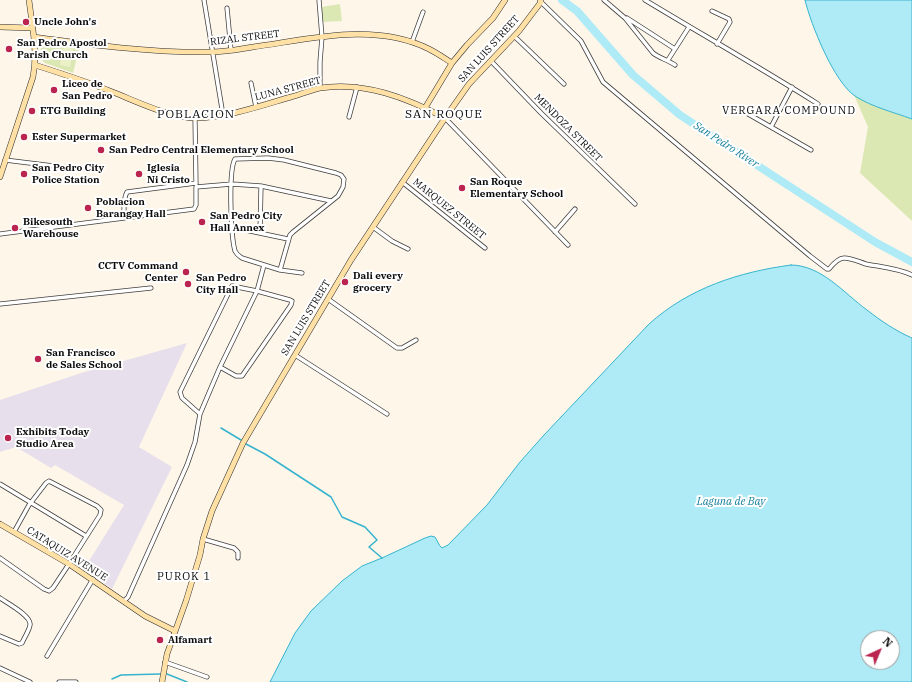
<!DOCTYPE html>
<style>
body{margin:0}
#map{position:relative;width:912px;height:682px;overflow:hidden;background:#fff6ea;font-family:"IBM Plex Serif",serif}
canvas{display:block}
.north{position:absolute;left:860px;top:630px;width:40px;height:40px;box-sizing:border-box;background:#fff;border:1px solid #9d9d9d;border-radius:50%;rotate:44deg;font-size:11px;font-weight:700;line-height:16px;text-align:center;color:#0b0b0b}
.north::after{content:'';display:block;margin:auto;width:14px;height:18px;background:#ba244e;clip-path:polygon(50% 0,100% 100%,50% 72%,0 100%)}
</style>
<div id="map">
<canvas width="912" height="682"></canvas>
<div class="north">N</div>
</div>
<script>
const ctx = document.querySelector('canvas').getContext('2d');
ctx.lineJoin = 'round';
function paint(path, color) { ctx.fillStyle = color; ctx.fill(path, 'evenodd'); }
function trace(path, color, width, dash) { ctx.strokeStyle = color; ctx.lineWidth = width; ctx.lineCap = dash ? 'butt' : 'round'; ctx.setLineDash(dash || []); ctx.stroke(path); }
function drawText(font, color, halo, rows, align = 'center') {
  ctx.font = font + ' "IBM Plex Serif",serif'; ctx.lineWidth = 4; ctx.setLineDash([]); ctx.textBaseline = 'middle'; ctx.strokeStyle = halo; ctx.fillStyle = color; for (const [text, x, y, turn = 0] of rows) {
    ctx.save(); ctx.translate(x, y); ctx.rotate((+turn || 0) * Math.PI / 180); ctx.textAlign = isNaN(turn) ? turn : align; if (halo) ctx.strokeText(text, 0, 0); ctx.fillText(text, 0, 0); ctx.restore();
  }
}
const industrial = new Path2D(`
 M187 343 139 447 172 467 112 589 100 580 101 578 97 575 95 576 84 569 124 505 55 465 51 468 16 447 0 452V400L81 373Z`);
const green = new Path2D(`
 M340 4 342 21 322 22 321 7Z
 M48 43 79 49 73 73 45 63 40 58 41 47Z
 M854 95C872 106 892 112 912 119V221L860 173 868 127Z`);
const pitch = new Path2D(`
 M64 46 74 48 70 67 60 65Z`);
const water = new Path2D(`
 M805 0H912V119C893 112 872 107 855 96 834 82 811 25 805 0Z
 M791 265C821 265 844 293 867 310 881 321 896 331 912 338V682H270L295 633 311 611 342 581 362 566 382 558 425 538 431 536 435 537 440 546 442 548 448 545 487 505 520 462 544 435 649 324C689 288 739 272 791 265ZM868 638H892V662H868Z`);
const stream = new Path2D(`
 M221 428 241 440
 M246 444 265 454 331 497 342 517 365 527 377 540 369 547 382 558
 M167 674 187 682
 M112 679 121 675 160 674`);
const river = new Path2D(`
 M562 0 577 11 633 75 680 115 875 242 912 262`);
const street = new Path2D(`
 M204 0 223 115
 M319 0 322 37 320 62V88
 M604 0 625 18 653 53C659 58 668 60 675 65
 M645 0C703 35 761 68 818 104
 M541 2 581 41 603 82 810 256 827 269H829C833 264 838 258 844 258 852 258 859 262 866 264 881 267 897 268 912 275
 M227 8 231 50
 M712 11 729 19 730 22 717 44
 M627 18 675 49
 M514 36 564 84
 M412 42 423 12
 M668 60 689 27
 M491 61 541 113 635 204
 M251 83 256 107
 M736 107 811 150
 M349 117 357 87
 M195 118 196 184
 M445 118 568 245
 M771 127 792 87
 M5 160 70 168
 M402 182 485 248
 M124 218C124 209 123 199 127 192L196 183
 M231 227 288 239
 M373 227 392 241 408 249
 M260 232 261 186
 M555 232 575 209
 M0 234 194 209 196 205V187L232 184 261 186 331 201
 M280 270 290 235 293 232 338 196 343 187 344 179 341 175 336 173 284 160 268 158 235 159C228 171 231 237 235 251 237 255 239 256 242 258L280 270 302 273
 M328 299 397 348H402L416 340
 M0 304 151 288
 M295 355 387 414
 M200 414 182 398 180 392 232 286 257 291 290 300 292 301 291 305 242 376H236L220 367
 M0 484 86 536
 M203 539 234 548 238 552V558
 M0 558 44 589 49 591 53 588 69 564 100 515 101 510 97 506 49 481 46 483 29 505 14 532
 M0 598C7 603 32 616 30 625 29 631 24 638 22 643L19 644 0 636
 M124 601 128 597 187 465 195 442 200 414 220 367 257 291 264 265
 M47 656 93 579
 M165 662 207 677
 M0 668 30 682
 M59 682H76`);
const secondary = new Path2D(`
 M0 27 32 28
 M34 37C92 45 152 53 211 52 225 52 240 49 253 47 311 39 374 22 429 49 437 53 444 58 452 63
 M35 65C60 73 85 81 110 91 136 101 169 118 197 118 229 117 260 106 291 97 301 94 311 90 320 88 364 81 407 98 445 118
 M425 108 452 63 467 45 493 18 505 0
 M0 177 33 77C38 51 32 26 29 0
 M0 524 69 564 145 616 175 631
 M162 682 167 654 186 601 200 555 203 539 212 511 243 443 351 260 445 118 469 84 519 31 541 2 540 0`);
const markers = [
 [26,22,4,"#ba244e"],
 [9,49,4,"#ba244e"],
 [54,90,4,"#ba244e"],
 [32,111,4,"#ba244e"],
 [24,137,4,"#ba244e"],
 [101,150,4,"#ba244e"],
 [24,174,4,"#ba244e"],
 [139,174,4,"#ba244e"],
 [462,188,4,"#ba244e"],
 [88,208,4,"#ba244e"],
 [202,222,4,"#ba244e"],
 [15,228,4,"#ba244e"],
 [186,272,4,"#ba244e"],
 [345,282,4,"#ba244e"],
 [188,284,4,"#ba244e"],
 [38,359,4,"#ba244e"],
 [8,438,4,"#ba244e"],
 [160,640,4,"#ba244e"]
];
const poiNames = [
 ["Uncle John's",34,22],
 ["San Pedro Apostol",17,43],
 ["Parish Church",17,55],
 ["Liceo de",62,84],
 ["San Pedro",62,96],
 ["ETG Building",40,111],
 ["Ester Supermarket",32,137],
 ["San Pedro Central Elementary School",109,150],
 ["San Pedro City",32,168],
 ["Police Station",32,180],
 ["Iglesia",147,168],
 ["Ni Cristo",147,180],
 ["San Roque",470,182],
 ["Elementary School",470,194],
 ["Poblacion",96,202],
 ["Barangay Hall",96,214],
 ["San Pedro City",210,216],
 ["Hall Annex",210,228],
 ["Bikesouth",23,222],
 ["Warehouse",23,234],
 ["CCTV Command",178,266,"right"],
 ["Center",178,278,"right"],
 ["Dali every",353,276],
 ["grocery",353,288],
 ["San Pedro",196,278],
 ["City Hall",196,290],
 ["San Francisco",46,353],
 ["de Sales School",46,365],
 ["Exhibits Today",16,432],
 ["Studio Area",16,444],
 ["Alfamart",168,640]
];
const streetNames = [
 ["RIZAL STREET",245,38,-7],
 ["SAN LUIS STREET",489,49,-48],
 ["LUNA STREET",288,89,-15],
 ["MENDOZA STREET",568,128,45],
 ["MARQUEZ STREET",449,209,39],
 ["SAN LUIS STREET",306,318,-59],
 ["CATAQUIZ AVENUE",67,554,32]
];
const neighbourhoodNames = [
 ["VERGARA COMPOUND",789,111],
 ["PUROK 1",184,577]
];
const waterNames = [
 ["San Pedro River",726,145,33],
 ["Laguna de Bay",731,502]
];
const quarterNames = [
 ["POBLACION",196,115],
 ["SAN ROQUE",444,115]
];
paint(industrial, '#e7dfeb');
paint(green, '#dbe8b4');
paint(pitch, '#ebf0c6');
paint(water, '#afebf6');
trace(water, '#36b3cd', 1);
trace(stream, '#36b3cd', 1.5);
trace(river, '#afebf6', 8);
trace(street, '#3e3e3e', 5);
trace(secondary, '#2d2d2d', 6);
trace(street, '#fff', 3.5);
trace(secondary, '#ffe0a5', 5);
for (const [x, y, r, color] of markers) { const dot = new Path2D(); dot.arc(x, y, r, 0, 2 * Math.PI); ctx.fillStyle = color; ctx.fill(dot); trace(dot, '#fff', 1.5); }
drawText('bold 10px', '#0b0b0b', '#fff', poiNames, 'left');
drawText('10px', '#0b0b0b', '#fff', streetNames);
ctx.letterSpacing = '1px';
drawText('11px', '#0b0b0b', '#fff', neighbourhoodNames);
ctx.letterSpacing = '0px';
drawText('italic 11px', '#16809c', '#fff', waterNames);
ctx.letterSpacing = '1px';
drawText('12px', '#0b0b0b', '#fff', quarterNames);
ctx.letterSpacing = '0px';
</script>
